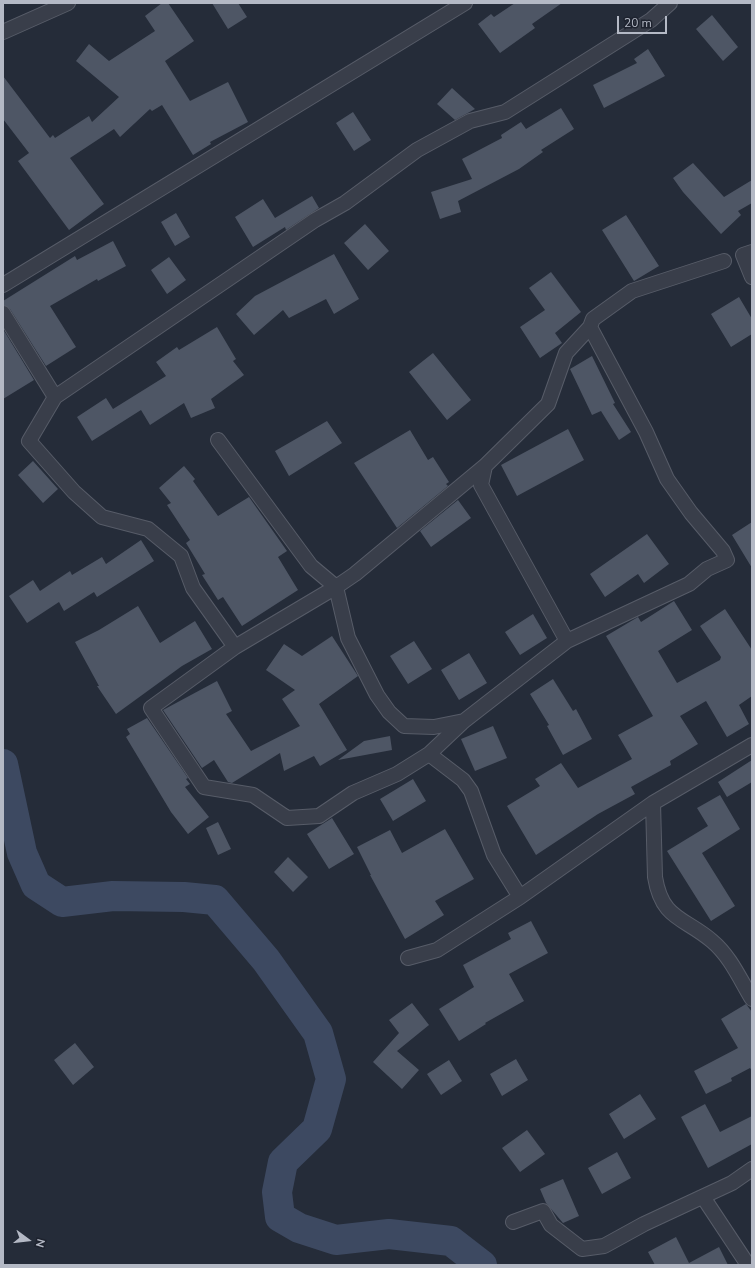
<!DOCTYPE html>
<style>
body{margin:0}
#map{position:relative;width:755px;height:1268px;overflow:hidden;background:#252c39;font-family:"Nunito Sans",sans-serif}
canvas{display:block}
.frame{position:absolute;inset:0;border:4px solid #b4b9c5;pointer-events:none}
.north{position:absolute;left:8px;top:1220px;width:40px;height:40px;-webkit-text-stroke:3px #1e232f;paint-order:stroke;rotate:105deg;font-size:11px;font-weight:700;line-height:16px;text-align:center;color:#b4b9c5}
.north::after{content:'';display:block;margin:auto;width:14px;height:18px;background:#b4b9c5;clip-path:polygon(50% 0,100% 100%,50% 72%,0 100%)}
.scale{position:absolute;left:617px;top:16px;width:50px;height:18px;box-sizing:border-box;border:2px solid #b4b9c5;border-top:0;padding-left:5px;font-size:12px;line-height:14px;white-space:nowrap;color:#b4b9c5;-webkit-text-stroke:3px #1e232f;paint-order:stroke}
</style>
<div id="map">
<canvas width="755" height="1268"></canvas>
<div class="frame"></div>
<div class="north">N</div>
<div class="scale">20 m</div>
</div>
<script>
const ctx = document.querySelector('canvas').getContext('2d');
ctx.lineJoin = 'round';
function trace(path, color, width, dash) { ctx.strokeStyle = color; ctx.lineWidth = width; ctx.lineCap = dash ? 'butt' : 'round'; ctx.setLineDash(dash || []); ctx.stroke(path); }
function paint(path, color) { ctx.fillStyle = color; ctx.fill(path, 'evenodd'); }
const river = new Path2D(`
 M3 764 22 853 36 885 62 902 113 896 184 897 215 900 266 960 318 1033 331 1079 317 1129 283 1162 277 1192 280 1217 299 1228 336 1240 389 1234 451 1241 482 1265`);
const building = new Path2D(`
 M162 3H168L194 41 165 61 190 101 228 82 248 122 210 142 211 144 193 155 162 105 152 111 150 109 120 137 114 129 70 158 104 204 69 230 18 161 29 153 3 119V76L50 138 53 135 55 138 89 116 92 122 119 97 76 61 89 44 109 61 155 31 145 16Z
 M212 3H238L247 17 228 29Z
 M515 3H562L532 24 535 28 500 53 478 24 491 14 494 17Z
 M712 15 738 47 723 61 696 29Z
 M648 49 665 76 604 108 593 85 637 63 634 59Z
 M452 88 475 109 455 120 437 104Z
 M561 108 574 129 541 150 543 152 519 169 458 201 461 212 440 219 431 192 472 179 462 159 502 138 501 135 521 122 526 129Z
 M353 112 371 140 354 151 336 123Z
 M693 163 724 197 752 180V203L738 211 741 215 721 234 683 192 673 178Z
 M312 196 319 208 286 230 285 227 253 247 235 217 263 199 275 218Z
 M176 213 190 237 175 246 161 222Z
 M626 215 659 266 634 281 602 230Z
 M365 224 389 251 368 270 344 243Z
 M113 241 126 266 98 281 97 279 50 306 76 347 46 366 10 309 3 305V301L75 256 77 260Z
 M334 254 359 299 334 314 326 299 289 318 283 310 254 335 236 314 255 296Z
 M169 257 186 280 167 294 151 270Z
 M551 272 581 312 555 333 562 343 540 358 520 327 545 310 529 288Z
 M739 297 752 319V334L731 347 711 314Z
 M217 327 236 359 233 361 244 375 211 399 215 408 191 418 184 403 150 425 141 410 92 441 77 417 106 398 113 409 166 376 156 362 177 347 179 350Z
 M3 329 34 380 3 399Z
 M433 353 471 400 447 420 409 372Z
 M592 356 615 403 613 404 631 432 619 440 601 411 592 415 570 369Z
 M327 421 342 443 289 476 275 451Z
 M568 429 584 460 517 496 501 465Z
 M410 430 428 460 433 457 449 482 446 484 448 486 397 528 354 463Z
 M33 461 58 489 43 503 18 475Z
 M184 466 195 479 193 481 218 516 249 497 287 551 278 557 298 590 242 626 223 597 218 600 202 575 205 574 186 543 190 540 167 505 171 503 159 488Z
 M458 500 471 518 431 547 420 531Z
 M752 522V568L732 535Z
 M647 534 669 564 644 583 638 574 605 597 590 574Z
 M141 540 154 561 97 597 94 592 64 611 59 602 27 623 9 596 33 580 40 591 70 571 72 575 102 557 106 564Z
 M674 601 692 630 658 651 677 683 720 660 721 657 700 626 725 609 752 650V696L739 705 749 724 727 737 706 701 680 716 698 744 670 761 671 765 631 787 635 794 598 814 536 855 507 806 540 786 535 779 561 763 578 788 632 759 618 735 653 716 606 636 638 617 641 622Z
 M138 606 160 643 195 621 212 649 182 666 116 714 97 686H99L75 642 99 630Z
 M533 614 547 638 520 655 505 632Z
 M332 636 358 676 319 704 347 750 320 766 314 756 284 771 280 753 232 783 228 782 214 760 202 768 163 710 217 681 232 711 226 714 251 751 300 726 282 699 295 690 266 670 284 644 302 656Z
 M414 641 432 669 408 684 390 656Z
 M469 653 487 683 459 700 441 670Z
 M553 679 573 711 576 709 592 739 563 755 547 726 549 725 530 694Z
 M147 718 188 778 186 779 190 784 185 787 209 817 188 834 171 812 126 737 130 734 127 729Z
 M493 726 507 758 475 771 461 739Z
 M390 736 392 750 338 760 364 741Z
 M752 760V782L727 797 718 782Z
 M413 779 426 801 393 821 380 799Z
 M720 795 740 829 702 853 735 906 711 921 667 851 708 826 697 808Z
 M332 818 354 854 329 869 307 834Z
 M218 822 231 849 218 855 206 828Z
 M445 829 474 879 435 901 444 915 405 939 370 875H371L357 847 390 830 402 853Z
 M288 857 308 877 293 892 274 872Z
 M531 921 548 953 509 974 524 1001 485 1023 486 1024 459 1041 439 1009 474 987 463 965 511 939 508 933Z
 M412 1003 429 1025 397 1051 419 1070 402 1089 373 1062 399 1033 389 1020Z
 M746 1004 752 1012V1071L750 1068 731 1078 732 1081 706 1094 694 1071 738 1048 721 1019Z
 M75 1043 94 1067 73 1085 54 1060Z
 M516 1059 528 1080 502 1096 490 1074Z
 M449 1060 462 1081 441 1095 427 1074Z
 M640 1094 656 1119 624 1139 609 1114Z
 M705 1104 720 1132 752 1116V1144L708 1168 681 1117Z
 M527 1130 545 1154 520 1172 502 1148Z
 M617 1152 631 1178 602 1194 588 1168Z
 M563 1179 579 1216 563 1223 546 1203 540 1189Z
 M676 1237 689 1263 719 1247 728 1265H655L648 1252Z`);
const minor = new Path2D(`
 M3 32 68 3
 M752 252 743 255 752 277
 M3 285 465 3
 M3 313 55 397 315 220 345 203 417 150 470 121 505 112 651 20 670 3
 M55 397 29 441 74 492 102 517 148 529 181 556 193 588 235 647 336 587 355 574 485 466 481 485 567 641
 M218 440 311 566 336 587 348 638 377 695 389 712 404 726 434 727 464 721
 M485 466 548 404 566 353 590 327 593 319 632 291 724 261
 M235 647 151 708 204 787 253 795 287 818 319 816 353 793 397 774 429 754 464 721 567 641 689 584 707 569 727 560 723 551 691 513 667 479 646 432 590 327
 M429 754 463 780 471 791 494 855 520 897
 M653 803 655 877C662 920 684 917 712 941 730 956 740 979 752 999
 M408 958 437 950 520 897 653 803 752 745
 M703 1197 748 1265
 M513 1222 543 1211 551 1225 582 1249 604 1246 644 1224 732 1183 752 1169`);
trace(river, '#3d4961', 30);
paint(building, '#4e5665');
trace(minor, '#575c68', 16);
trace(minor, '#393e4a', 14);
</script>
